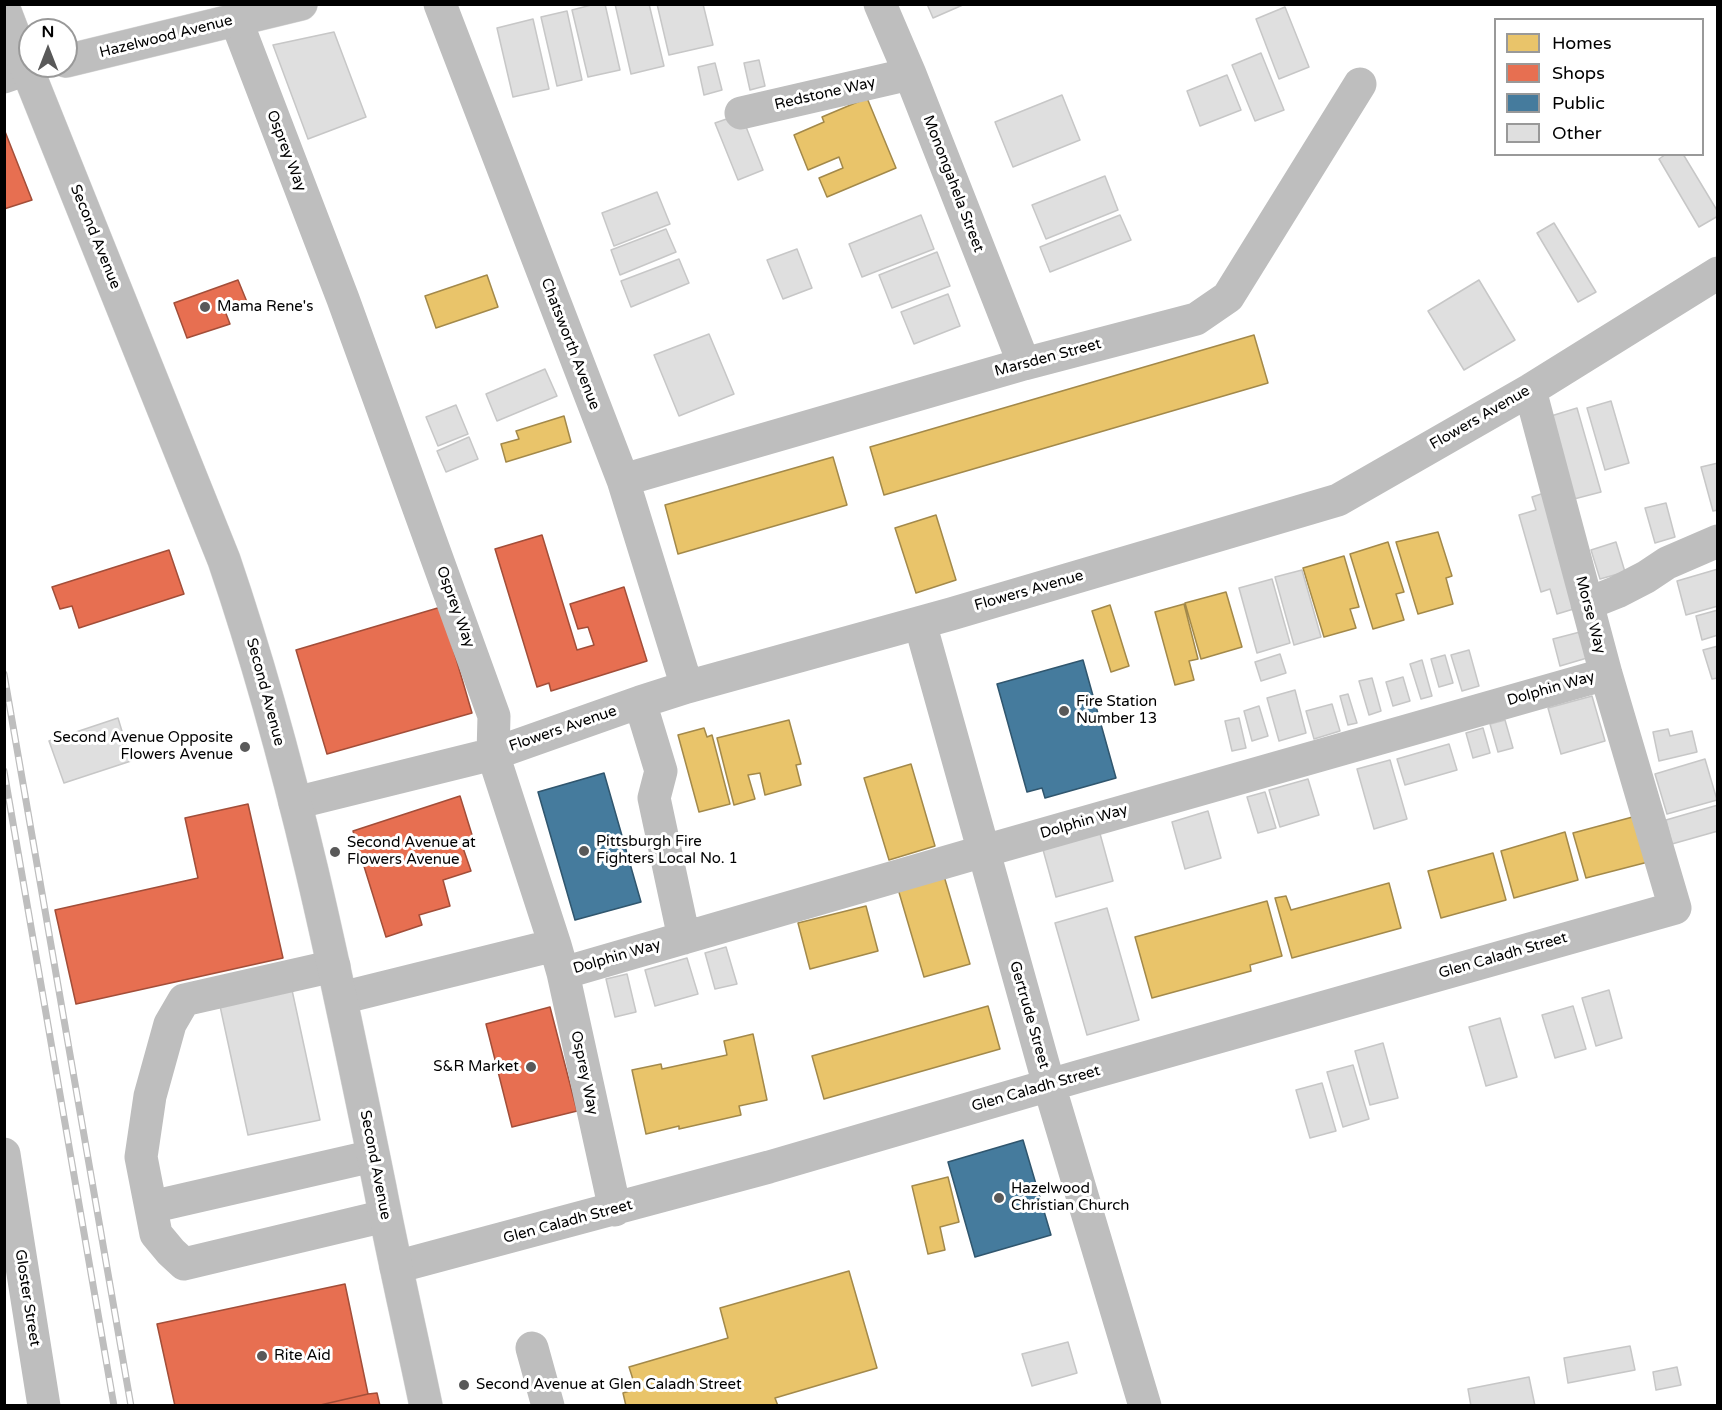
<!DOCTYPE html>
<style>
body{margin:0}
#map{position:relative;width:1722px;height:1410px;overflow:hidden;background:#fff;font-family:"Varela Round",sans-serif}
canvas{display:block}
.frame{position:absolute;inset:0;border:6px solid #000;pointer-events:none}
.legend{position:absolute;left:1494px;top:18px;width:210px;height:138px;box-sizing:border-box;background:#fff;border:2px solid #999;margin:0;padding:8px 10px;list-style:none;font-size:18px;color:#000}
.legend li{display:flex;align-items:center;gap:12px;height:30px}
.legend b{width:30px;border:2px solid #999}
.north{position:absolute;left:18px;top:18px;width:60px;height:60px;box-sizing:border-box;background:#fff;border:2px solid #999;border-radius:50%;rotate:0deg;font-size:16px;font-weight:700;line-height:24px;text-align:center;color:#000}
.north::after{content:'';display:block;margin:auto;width:21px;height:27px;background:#595959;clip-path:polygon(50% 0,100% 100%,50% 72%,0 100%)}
</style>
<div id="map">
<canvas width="1722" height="1410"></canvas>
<div class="frame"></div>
<ul class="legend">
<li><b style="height:16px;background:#e9c46a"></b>Homes</li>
<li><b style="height:16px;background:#e76f51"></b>Shops</li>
<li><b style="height:16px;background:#457b9d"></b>Public</li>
<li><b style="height:16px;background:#dfdfdf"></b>Other</li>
</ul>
<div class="north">N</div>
</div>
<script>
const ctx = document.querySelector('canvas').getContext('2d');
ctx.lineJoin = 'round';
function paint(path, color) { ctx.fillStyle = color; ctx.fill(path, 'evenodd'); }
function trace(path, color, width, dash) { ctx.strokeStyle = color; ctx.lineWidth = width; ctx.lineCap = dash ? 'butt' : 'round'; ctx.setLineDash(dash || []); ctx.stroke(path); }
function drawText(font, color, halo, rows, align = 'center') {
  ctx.font = font + ' "Varela Round",sans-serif'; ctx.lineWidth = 6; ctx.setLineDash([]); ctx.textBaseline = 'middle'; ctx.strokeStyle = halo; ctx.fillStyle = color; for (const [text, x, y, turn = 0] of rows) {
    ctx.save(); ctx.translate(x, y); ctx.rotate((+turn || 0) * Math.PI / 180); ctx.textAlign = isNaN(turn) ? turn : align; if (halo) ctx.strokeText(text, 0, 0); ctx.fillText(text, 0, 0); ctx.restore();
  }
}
const homes = new Path2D(`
 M867 98 896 168 827 197 819 178 843 168 839 157 808 170 794 135 824 122 822 117Z
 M487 275 498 307 436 328 425 296Z
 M1254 335 1268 383 884 495 870 447Z
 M564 416 571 442 506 462 501 444 519 439 516 431Z
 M833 457 847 505 678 554 665 505Z
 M936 515 956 580 916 593 895 528Z
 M1438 532 1452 576 1446 578 1453 604 1418 614 1396 542Z
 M1388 542 1404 592 1396 594 1404 620 1373 629 1350 554Z
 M1344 556 1359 607 1350 609 1356 628 1324 637 1303 568Z
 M1226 592 1242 647 1201 659 1185 603Z
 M1184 604 1198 659 1189 661 1194 680 1175 685 1155 612Z
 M1110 605 1129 666 1111 672 1092 611Z
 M789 720 801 764 796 765 801 785 765 795 760 773 748 775 755 799 734 805 717 738Z
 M704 728 707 737 712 735 730 804 699 812 678 735Z
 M911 764 935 846 889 860 864 778Z
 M1640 815 1652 861 1586 878 1573 833Z
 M1565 832 1578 880 1514 898 1501 851Z
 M1493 853 1506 900 1441 918 1428 871Z
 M944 876 970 964 924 977 898 889Z
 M1389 883 1401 928 1292 958 1275 898 1286 896 1291 910Z
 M1267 901 1282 956 1250 965 1251 971 1152 998 1135 937Z
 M866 906 878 951 810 969 798 923Z
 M988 1006 1000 1049 824 1099 812 1056Z
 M753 1034 767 1100 739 1106 741 1115 679 1129V1126L646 1134 632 1070 661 1064 662 1069 727 1055 724 1041Z
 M948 1177 959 1222 940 1227 945 1250 928 1254 912 1186Z
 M849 1271 877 1368 775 1398 778 1406H626L623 1393 636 1389 629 1367 728 1338 720 1308Z`);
const shops = new Path2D(`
 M4 129 32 200 4 209Z
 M238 280 247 302 225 311 230 324 187 338 174 303Z
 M542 535 577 650 594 645 588 627 578 629 570 604 624 587 647 661 551 691 549 683 537 687 495 549Z
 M169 550 184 594 79 628 72 606 60 609 52 587Z
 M441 607 472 713 327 754 296 650Z
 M460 796 473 838 461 842 471 871 443 880 450 906 419 915 422 925 386 937 353 831Z
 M248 804 283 958 76 1004 55 910 198 878 185 818Z
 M550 1007 577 1111 512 1127 486 1024Z
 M345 1284 368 1394 316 1406H175L157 1324Z
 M377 1393 380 1406H316L368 1394Z`);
const public = new Path2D(`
 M1083 660 1116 778 1045 798 1042 788 1027 792 997 684Z
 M604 773 641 902 575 920 538 792Z
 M1023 1140 1051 1235 975 1257 948 1162Z`);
const building = new Path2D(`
 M595 4H605L620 70 588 77 572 10Z
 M615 4H649L664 66 631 74Z
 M657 4H703L713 45 669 55Z
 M927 4H965L933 18Z
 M1285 7 1309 67 1279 79 1256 19Z
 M567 11 582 80 557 86 541 17Z
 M533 19 549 89 513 97 497 28Z
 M334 32 366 117 308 139 273 45Z
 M1261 53 1284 110 1255 121 1232 65Z
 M759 60 765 86 750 90 744 63Z
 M715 63 722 90 704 95 698 67Z
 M1227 75 1241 110 1200 126 1187 91Z
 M1062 95 1080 140 1013 167 995 122Z
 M741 114 763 170 738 180 715 123Z
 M1666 154H1683L1718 212V216L1699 227 1659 159Z
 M1105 176 1118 210 1046 239 1032 205Z
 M657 192 670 224 614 246 602 213Z
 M921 215 934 249 862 277 849 244Z
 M1120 215 1131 240 1050 272 1040 247Z
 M1554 223 1596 292 1578 302 1537 233Z
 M666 229 676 252 620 275 611 250Z
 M797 249 812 288 783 299 767 260Z
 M937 252 950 286 892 308 879 275Z
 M679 259 689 283 631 307 621 281Z
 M1479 280 1515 340 1464 370 1428 311Z
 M948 294 960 326 914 344 901 312Z
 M709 334 734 394 679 416 654 355Z
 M545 369 557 396 497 421 486 394Z
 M1611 401 1629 463 1605 470 1587 408Z
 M456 405 468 434 438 446 426 417Z
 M1577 408 1601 492 1574 499 1551 416Z
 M469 437 478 459 446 472 437 451Z
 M1718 463V510L1713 511 1701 467Z
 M1544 493 1577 608 1557 614 1550 589 1541 592 1519 515 1536 510 1532 497Z
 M1666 503 1675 537 1655 543 1645 508Z
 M1616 542 1625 572 1600 579 1591 550Z
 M1718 569V606L1686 615 1677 581Z
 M1302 570 1321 637 1294 645 1275 577Z
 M1272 579 1290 643 1257 653 1239 588Z
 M1718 610V635L1702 640 1696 616Z
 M1580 632 1587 658 1560 666 1553 639Z
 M1718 646V678L1712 679 1703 650Z
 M1469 650 1479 686 1462 691 1451 655Z
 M1280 654 1286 673 1261 681 1255 662Z
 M1445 655 1453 683 1439 687 1431 659Z
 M1422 660 1432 696 1421 699 1410 664Z
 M1403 677 1410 701 1393 706 1386 682Z
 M1372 678 1381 711 1369 715 1359 681Z
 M1295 690 1306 733 1279 741 1267 698Z
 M1348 694 1357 723 1348 725 1340 696Z
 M1592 696 1605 741 1561 754 1548 708Z
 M1332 704 1340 731 1314 739 1306 711Z
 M1259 706 1268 736 1252 741 1244 711Z
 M118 718 131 761 64 783 49 741Z
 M1239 718 1246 748 1232 751 1225 721Z
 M1505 720 1513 748 1498 752 1490 724Z
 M1483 728 1490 753 1473 758 1466 733Z
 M1668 729 1670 736 1692 731 1697 752 1659 761 1653 732Z
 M1449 744 1457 770 1405 785 1397 759Z
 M1705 759 1717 800 1667 814 1655 774Z
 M1390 760 1407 819 1374 829 1357 769Z
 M1308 779 1319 815 1280 827 1269 790Z
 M1265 792 1276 828 1258 833 1247 797Z
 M1718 805V831L1672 844 1666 820Z
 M1208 811 1221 858 1185 869 1172 822Z
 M1099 830 1113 881 1056 897 1042 846Z
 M1107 908 1139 1020 1087 1035 1055 923Z
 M726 947 737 984 715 989 705 953Z
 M687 958 698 994 655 1006 645 970Z
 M627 974 636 1012 615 1017 606 979Z
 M292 990 320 1120 248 1135 220 1006Z
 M1609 990 1622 1038 1596 1046 1582 998Z
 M1573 1006 1586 1049 1555 1058 1542 1015Z
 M1500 1018 1517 1077 1486 1086 1469 1027Z
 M1383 1043 1398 1098 1370 1105 1355 1051Z
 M1353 1065 1369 1119 1343 1127 1327 1072Z
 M1322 1083 1336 1131 1310 1138 1296 1090Z
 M1068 1342 1077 1373 1032 1386 1022 1354Z
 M1630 1346 1635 1370 1568 1383 1564 1358Z
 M1677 1367 1681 1385 1656 1390 1653 1372Z
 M1529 1377 1535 1406H1471L1468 1389Z`);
const minor = new Path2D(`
 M440 4 623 480 687 687
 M880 4 910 74 1024 364
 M236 20 343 299 494 716 493 754 555 945 563 973 615 1210
 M4 77 27 69
 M741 113 910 74
 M623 480 1024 364 1196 319 1228 297 1360 84
 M1587 604 1617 592 1646 577 1667 563 1718 541
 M920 623 1049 1085 1145 1406
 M640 702 661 771 654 798 684 938
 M295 803 493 754 640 702 687 687 951 614 1338 500 1530 390 1718 273
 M334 966 184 1000 170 1024 150 1096 141 1157 156 1234 171 1252 184 1264 385 1216
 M563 973 984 851 1606 674
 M341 998 555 945
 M4 1154 44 1406
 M151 1207 373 1156
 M396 1267 769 1167 1077 1077 1675 908 1606 674 1530 390
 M532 1348 548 1406`);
const major = new Path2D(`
 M4 9 27 69 224 560C294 765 337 977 380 1188 394 1261 411 1333 426 1406
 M66 61 301 4`);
const rail = new Path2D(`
 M4 674 131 1406
 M4 771 114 1406`);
const markers = [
 [205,307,6,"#595959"],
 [1064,711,6,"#595959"],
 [245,747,6,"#595959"],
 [584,851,6,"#595959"],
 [335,852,6,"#595959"],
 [531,1067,6,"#595959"],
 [999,1198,6,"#595959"],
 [262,1356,6,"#595959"],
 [464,1385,6,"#595959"]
];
const streetNames = [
 ["Hazelwood Avenue",166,37,-14],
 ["Redstone Way",825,94,-13],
 ["Osprey Way",286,151,69],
 ["Monongahela Street",953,184,69],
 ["Second Avenue",95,237,68],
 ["Chatsworth Avenue",570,344,69],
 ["Marsden Street",1048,358,-15],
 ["Flowers Avenue",1480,418,-30],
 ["Flowers Avenue",1029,591,-16],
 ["Osprey Way",455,607,70],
 ["Morse Way",1590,615,75],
 ["Dolphin Way",1551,689,-16],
 ["Second Avenue",265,692,75],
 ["Flowers Avenue",563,729,-19],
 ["Dolphin Way",1084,822,-16],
 ["Glen Caladh Street",1503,956,-16],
 ["Dolphin Way",617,957,-16],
 ["Gertrude Street",1029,1015,74],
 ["Osprey Way",584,1073,78],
 ["Glen Caladh Street",1036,1089,-16],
 ["Second Avenue",375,1165,79],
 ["Glen Caladh Street",568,1222,-15],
 ["Gloster Street",27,1298,81]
];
const poiNames = [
 ["Mama Rene's",217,307],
 ["Fire Station",1076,702],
 ["Number 13",1076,719],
 ["Second Avenue Opposite",233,738,"right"],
 ["Flowers Avenue",233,755,"right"],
 ["Pittsburgh Fire",596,842],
 ["Fighters Local No. 1",596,859],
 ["Second Avenue at",347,843],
 ["Flowers Avenue",347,860],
 ["S&R Market",519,1067,"right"],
 ["Hazelwood",1011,1189],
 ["Christian Church",1011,1206],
 ["Rite Aid",274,1356],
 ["Second Avenue at Glen Caladh Street",476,1385]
];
paint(homes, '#e9c46a');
trace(homes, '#a3894a', 1.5);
paint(shops, '#e76f51');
trace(shops, '#a24e39', 1.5);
paint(public, '#457b9d');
trace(public, '#30566e', 1.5);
paint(building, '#dfdfdf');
trace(building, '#c7c7c7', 1.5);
trace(major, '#dbdbdb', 34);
trace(minor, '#bebebe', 33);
trace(major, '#bebebe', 33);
trace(rail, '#bebebe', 7);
trace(rail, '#fff', 4.5, [14]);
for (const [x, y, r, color] of markers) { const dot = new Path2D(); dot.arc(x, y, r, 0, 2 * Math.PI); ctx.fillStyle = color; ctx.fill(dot); trace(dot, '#fff', 2); }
drawText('15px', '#000', '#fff', streetNames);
drawText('15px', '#000', '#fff', poiNames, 'left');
</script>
